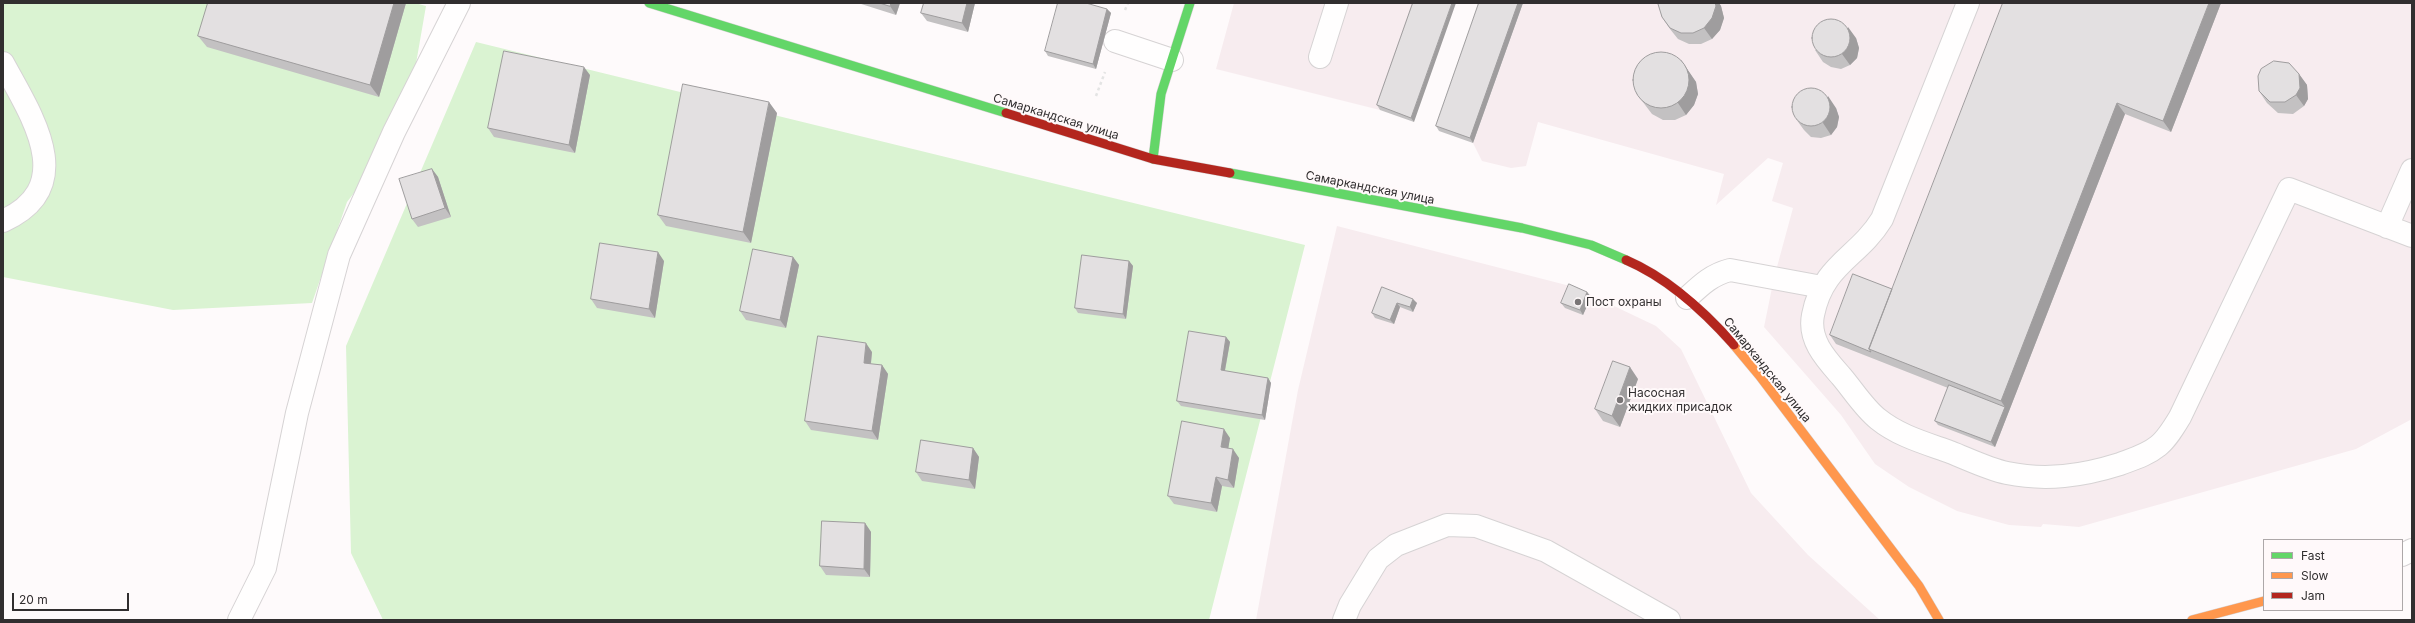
<!DOCTYPE html>
<meta charset="utf-8">
<style>
body{margin:0}
#map{position:relative;width:2415px;height:623px;overflow:hidden;background:#fefafb;font-family:Inter,sans-serif}
canvas{display:block}
.frame{position:absolute;inset:0;border:4px solid #312e2f;pointer-events:none}
.legend{position:absolute;left:2263px;top:539px;width:140px;height:72px;box-sizing:border-box;background:#fff9fa;border:1px solid #ada8a9;margin:0;padding:5px 7px;list-style:none;font-size:12px;color:#312e2f}
.legend li{display:flex;align-items:center;gap:8px;height:20px}
.legend b{width:20px;border:1px solid #ada8a9}
.scale{position:absolute;left:12px;top:593px;width:117px;height:18px;box-sizing:border-box;border:2px solid #312e2f;border-top:0;padding-left:5px;font-size:12px;line-height:14px;white-space:nowrap;color:#312e2f;-webkit-text-stroke:3px #fff9fa;paint-order:stroke}
</style>
<div id="map">
<canvas width="2415" height="623"></canvas>
<div class="frame"></div>
<ul class="legend">
<li><b style="height:5px;background:#63d668"></b>Fast</li>
<li><b style="height:5px;background:#ff974d"></b>Slow</li>
<li><b style="height:5px;background:#b3261e"></b>Jam</li>
</ul>
<div class="scale">20 m</div>
</div>
<script>
const ctx = document.querySelector('canvas').getContext('2d');
ctx.lineJoin = 'round';
function paint(path, color) { ctx.fillStyle = color; ctx.fill(path, 'evenodd'); }
function trace(path, color, width, dash) { ctx.strokeStyle = color; ctx.lineWidth = width; ctx.lineCap = dash ? 'butt' : 'round'; ctx.setLineDash(dash || []); ctx.stroke(path); }
function drawText(font, color, halo, rows, align = 'center') {
  ctx.font = font + ' Inter,sans-serif'; ctx.lineWidth = 4; ctx.setLineDash([]); ctx.textBaseline = 'middle'; ctx.strokeStyle = halo; ctx.fillStyle = color; for (const [text, x, y, turn = 0] of rows) {
    ctx.save(); ctx.translate(x, y); ctx.rotate((+turn || 0) * Math.PI / 180); ctx.textAlign = isNaN(turn) ? turn : align; if (halo) ctx.strokeText(text, 0, 0); ctx.fillText(text, 0, 0); ctx.restore();
  }
}
const built = new Path2D(`
 M1234 3H1418L1380 110 1216 69Z
 M1523 3H2412V419L2356 449 2079 527 2043 524 2041 527 2009 525 1957 511 1909 487 1875 464 1841 415 1764 327 1774 278 1793 208 1772 201 1783 163 1768 158 1716 205 1724 174 1538 122 1526 166 1511 168 1482 161 1473 143Z
 M1337 226 1574 287 1656 326 1681 349 1751 493 1808 555 1880 620H1256L1298 390Z`);
const green = new Path2D(`
 M3 3H415L426 6 405 127 347 202 312 303 173 310 3 277Z
 M476 42 1305 245 1209 620H383L351 553 346 346Z`);
const path = new Path2D(`
 M1125 10 1128 3
 M1096 96 1105 72`);
const lane = new Path2D(`
 M1968 3 1882 219C1858 258 1823 264 1813 315 1808 340 1826 359 1841 376 1853 390 1864 408 1878 419 1899 436 1925 443 1950 452 1968 459 1988 469 2007 473 2046 481 2082 476 2120 464 2133 459 2147 455 2158 446 2167 439 2174 427 2180 417L2289 189 2412 236
 M1115 41 1172 60
 M1320 57 1337 3
 M3 63C31 115 80 186 3 221
 M2387 227 2412 170
 M1687 298C1701 285 1711 275 1730 270L1822 287
 M239 620 265 568 297 413 339 255 394 132 459 3
 M1344 620 1350 605 1378 559 1396 545 1447 525 1476 526 1546 551 1669 620`);
const street = new Path2D(`
 M2402 555 2412 550`);
const fast = new Path2D(`
 M649 3 1006 113
 M1153 159 1161 94 1190 3
 M1230 173 1522 228 1591 245 1626 260`);
const slow = new Path2D(`
 M1734 345 1759 375 1919 586 1939 620
 M2192 620 2264 601`);
const jam = new Path2D(`
 M1006 113 1153 159 1230 173
 M1626 260C1668 278 1704 311 1734 345`);
const wall = new Path2D(`
 M406 3 379 97 207 47 198 36Z
 M858 3H900L896 15Z
 M924 3H975L968 32 927 21 921 13Z
 M1413 3 1414 122 1380 110 1377 105Z
 M1479 3H1523L1473 143 1439 131 1436 126Z
 M1659 3H1719L1721 6 1724 18 1720 30 1712 39 1701 44H1689L1678 39 1670 29 1662 17Z
 M2221 3 2171 132 2125 114 1995 447 1938 425 1935 421 1948 388 1836 344 1830 335 1892 289Z
 M1107 9 1111 13 1096 69 1048 56 1045 51Z
 M1856 38 1859 48 1857 58 1850 65 1841 69 1831 67 1823 62 1815 50Z
 M1681 60 1696 82 1698 94 1694 105 1686 115 1675 120H1663L1652 114 1636 93Z
 M2299 74 2307 85 2308 99 2304 106 2293 114 2278 113 2267 103 2259 91Z
 M590 75 575 153 494 137 488 128Z
 M1836 108 1839 117 1837 127 1831 135 1821 138 1811 137 1804 130 1796 119Z
 M777 113 751 243 666 226 658 215Z
 M432 169 438 177 451 217 418 227 412 219Z
 M793 257 799 265 786 328 746 320 740 311Z
 M664 261 655 318 597 308 591 299Z
 M1129 261 1133 266 1126 319 1078 313 1075 308Z
 M1382 287 1417 303 1413 312 1400 307 1394 324 1375 318 1372 313Z
 M1587 292 1591 297 1583 315 1565 308 1561 303Z
 M1226 337 1230 342 1225 371 1268 378 1271 383 1265 420 1181 406 1177 401Z
 M872 352 871 364 882 365 888 374 878 440 811 430 805 421Z
 M1638 379 1620 427 1603 421 1595 409Z
 M1230 438 1228 449 1239 458 1234 488 1222 486 1217 512 1174 504 1168 496Z
 M973 448 979 457 975 489 922 481 916 472Z
 M865 523 871 532 870 577 826 575 820 566Z`);
const shadedWall = new Path2D(`
 M394 3H406L379 97 370 85Z
 M891 3H900L896 15 890 6Z
 M967 3H975L968 32 962 23Z
 M1452 3H1456L1414 122 1411 118Z
 M1518 3H1523L1473 143 1470 138Z
 M1715 3H1719L1721 6 1724 18 1720 30 1712 39 1704 28Z
 M2209 3H2221L2171 132 2163 121Z
 M1107 9 1111 13 1096 69 1093 64Z
 M1848 27 1856 38 1859 48 1857 58 1850 65 1842 54Z
 M1681 60 1696 82 1698 94 1694 105 1686 115 1678 103Z
 M584 67 590 75 575 153 569 145Z
 M2299 74 2307 85 2308 99 2304 106 2296 95Z
 M1828 96 1836 108 1839 117 1837 127 1831 135 1823 123Z
 M769 102 777 113 751 243 743 232Z
 M2117 103 2125 114 1995 447 1991 442 2005 407 2001 401Z
 M432 169 438 177 451 217 445 208Z
 M658 252 664 261 655 318 649 309Z
 M793 257 799 265 786 328 780 320Z
 M1129 261 1133 266 1126 319 1123 314Z
 M1587 292 1591 297 1583 315 1580 310Z
 M1413 299 1417 303 1413 312 1410 307Z
 M1397 303 1400 307 1394 324 1390 320Z
 M1226 337 1230 342 1224 375 1221 370Z
 M866 343 872 352 870 371 864 363Z
 M882 365 888 374 878 440 872 431Z
 M1630 367 1638 379 1620 427 1612 416Z
 M1268 378 1271 383 1265 420 1262 415Z
 M1224 429 1230 438 1227 456 1221 447Z
 M973 448 979 457 975 489 969 480Z
 M1233 449 1239 458 1234 488 1228 480Z
 M1216 477 1222 486 1217 512 1211 503Z
 M865 523 871 532 870 577 864 569Z`);
const building = new Path2D(`
 M208 3H394L370 85 198 36Z
 M880 3H891L890 6Z
 M924 3H967L962 23 921 13Z
 M1058 3H1086L1107 9 1093 64 1045 51Z
 M1413 3H1452L1411 118 1377 105Z
 M1479 3H1518L1470 138 1436 126Z
 M1659 3H1715L1716 6 1712 18 1704 28 1693 33H1681L1670 28 1662 17 1658 4Z
 M2003 3H2209L2163 121 2117 103 2001 401 1869 349Z
 M1812 38a19 19 0 1 1 38 0a19 19 0 1 1-38 0Z
 M504 51 584 67 569 145 488 128Z
 M1633 80a28 28 0 1 1 56 0a28 28 0 1 1-56 0Z
 M2274 61 2289 63 2299 74 2300 88 2296 95 2285 102H2270L2259 91 2258 76 2261 69Z
 M683 84 769 102 743 232 658 215Z
 M1792 107a19 19 0 1 1 38 0a19 19 0 1 1-38 0Z
 M432 169 445 208 412 219 399 179Z
 M600 243 658 252 649 309 591 299Z
 M753 249 793 257 780 320 740 311Z
 M1082 255 1129 261 1123 314 1075 308Z
 M1853 274 1892 289 1869 349 1871 352 1830 335Z
 M1569 284 1587 292 1580 310 1561 303Z
 M1382 287 1413 299 1410 307 1397 303 1390 320 1372 313Z
 M1189 331 1226 337 1221 370 1268 378 1262 415 1177 401Z
 M818 336 866 343 864 363 882 365 872 431 805 421Z
 M1613 361 1630 367 1612 416 1595 409Z
 M1949 385 2005 407 1991 442 1935 421Z
 M1182 421 1224 429 1221 447 1233 449 1228 480 1216 477 1211 503 1168 496Z
 M921 440 973 448 969 480 916 472Z
 M822 521 865 523 864 569 820 566Z`);
const markers = [
 [1578,302,4,"#797576"],
 [1620,400,4,"#797576"]
];
const streetNames = [
 ["Самаркандская улица",1056,117,17],
 ["Самаркандская улица",1370,188,11],
 ["Самаркандская улица",1767,370,51]
];
const poiNames = [
 ["Пост охраны",1586,302],
 ["Насосная",1628,393],
 ["жидких присадок",1628,407]
];
paint(built, '#f7ecef');
paint(green, '#daf3d2');
trace(lane, '#d6d3d4', 24);
trace(street, '#d6d3d4', 24);
trace(fast, '#d6d3d4', 10);
trace(slow, '#d6d3d4', 10);
trace(jam, '#d6d3d4', 10);
trace(path, '#e4e4e4', 2.5, [3, 3]);
trace(lane, '#fffefe', 22);
trace(street, '#fffefe', 22);
trace(fast, '#63d668', 9);
trace(slow, '#ff974d', 9);
trace(jam, '#b3261e', 9);
paint(wall, '#c3c1c2');
paint(shadedWall, '#9f9d9e');
paint(building, '#e3e0e1');
trace(building, '#9f9d9e', 1);
for (const [x, y, r, color] of markers) { const dot = new Path2D(); dot.arc(x, y, r, 0, 2 * Math.PI); ctx.fillStyle = color; ctx.fill(dot); trace(dot, '#fff9fa', 1.5); }
drawText('12px', '#312e2f', '#fff9fa', streetNames);
drawText('12px', '#312e2f', '#fff9fa', poiNames, 'left');
</script>
